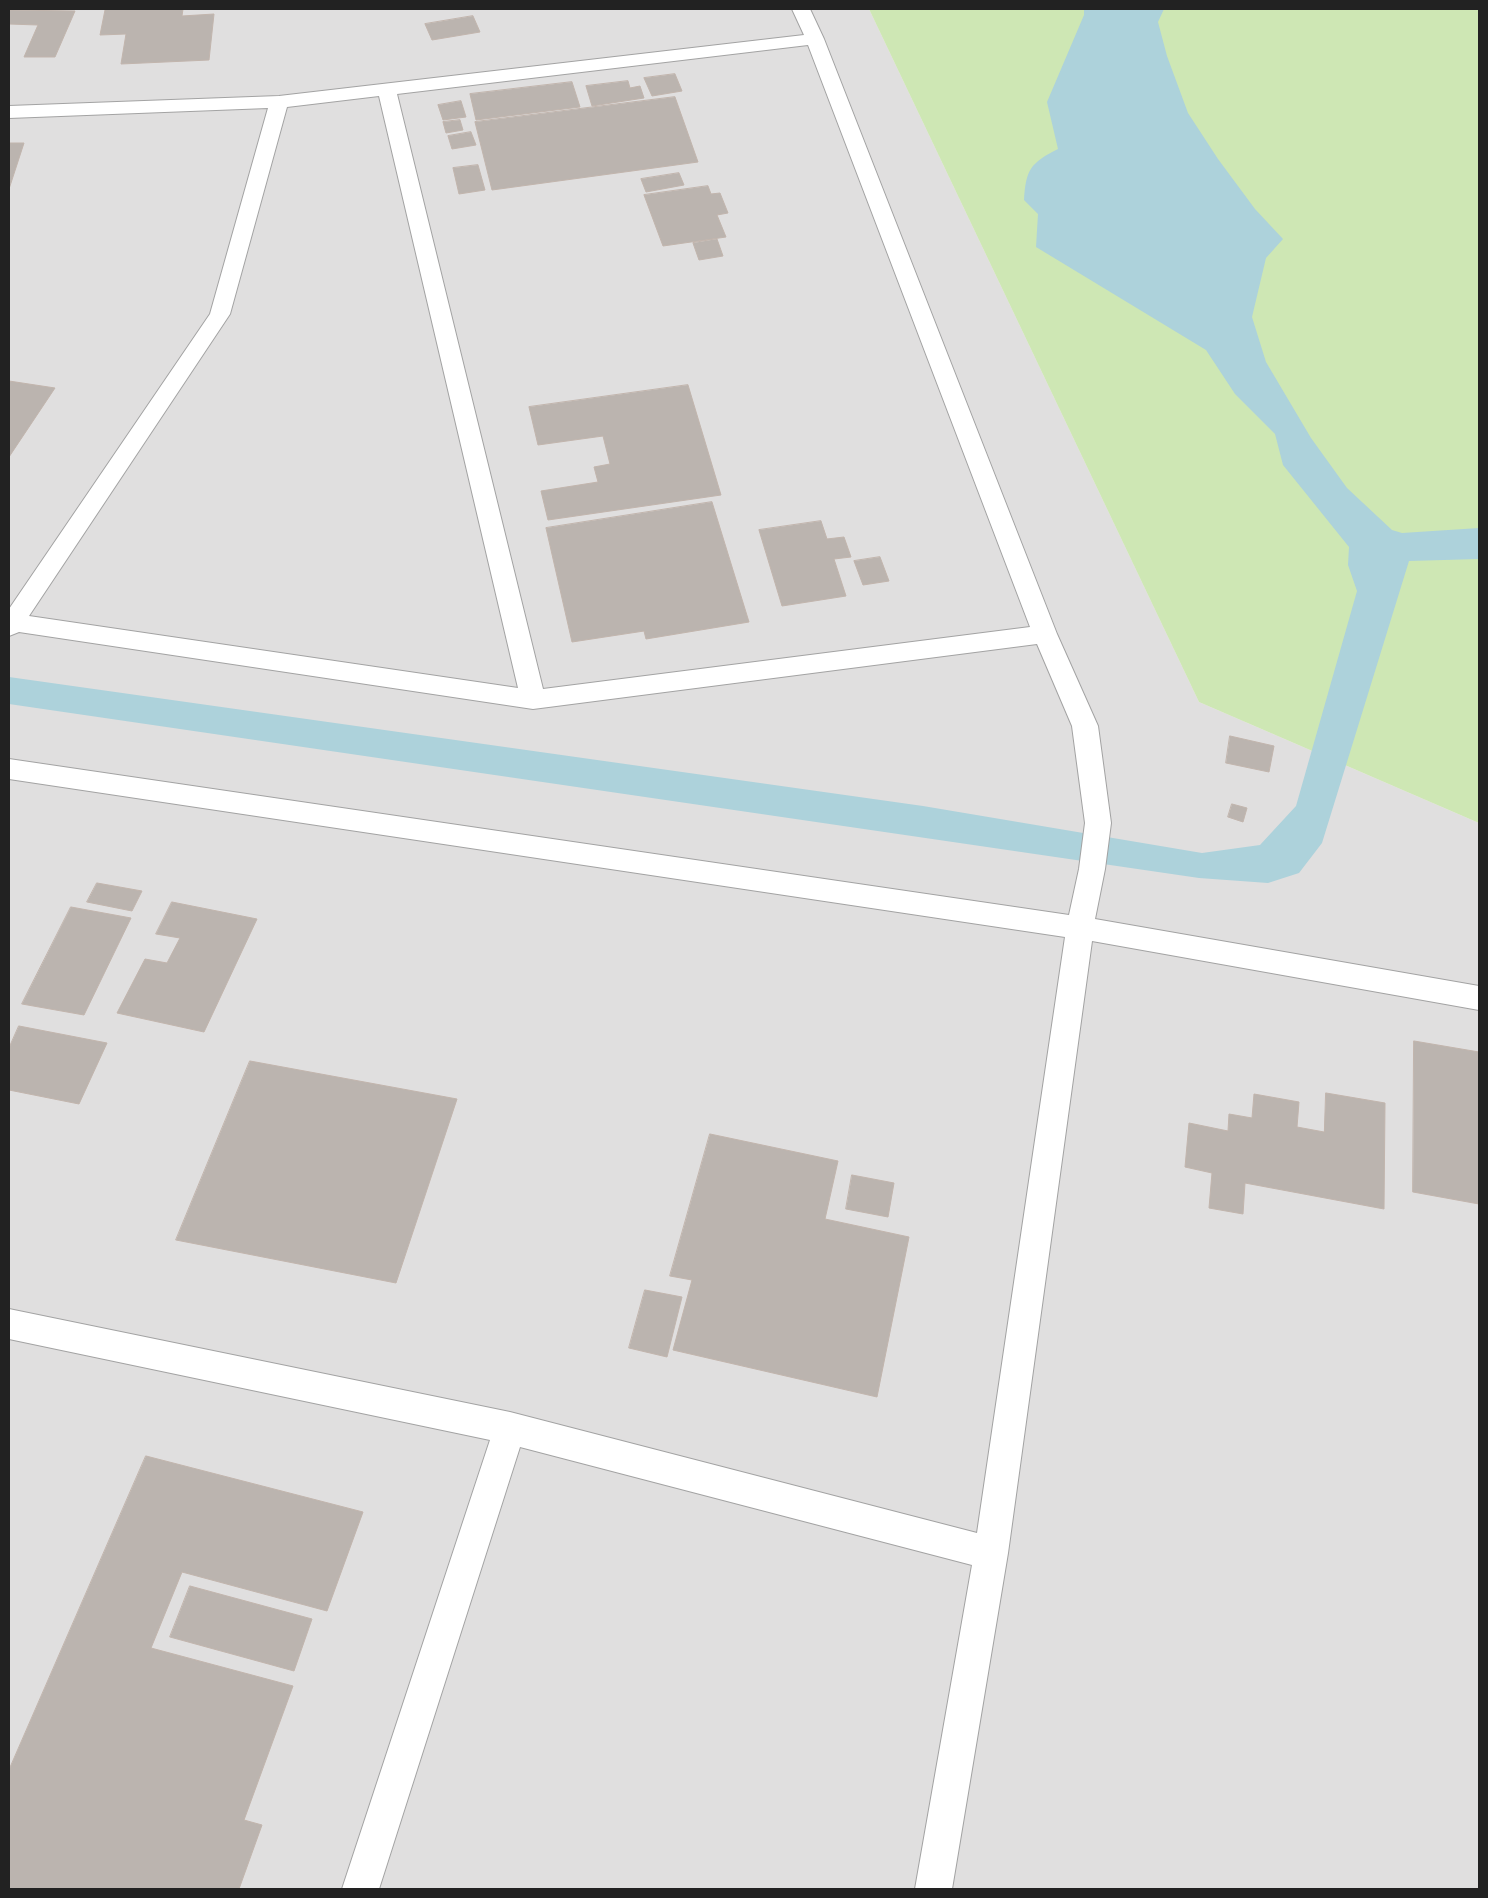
<!DOCTYPE html>
<style>
body{margin:0}
#map{position:relative;width:1488px;height:1898px;overflow:hidden;background:#f1eee9;font-family:Barlow,sans-serif}
canvas{display:block}
.frame{position:absolute;inset:0;border:10px solid #222;pointer-events:none}
</style>
<div id="map">
<canvas width="1488" height="1898"></canvas>
<div class="frame"></div>
</div>
<script>
const ctx = document.querySelector('canvas').getContext('2d');
ctx.lineJoin = 'round';
function paint(path, color) { ctx.fillStyle = color; ctx.fill(path, 'evenodd'); }
function trace(path, color, width, dash) { ctx.strokeStyle = color; ctx.lineWidth = width; ctx.lineCap = dash ? 'butt' : 'round'; ctx.setLineDash(dash || []); ctx.stroke(path); }
const residential = new Path2D(`
 M9 9H869L1199 702 1479 823V1889H9Z`);
const grass = new Path2D(`
 M869 9H1479V823L1199 702Z`);
const water = new Path2D(`
 M1084 9H1164L1158 22 1167 56 1188 113 1218 159 1255 209 1283 239 1266 258 1252 317 1266 362 1311 438 1347 488 1392 530 1402 533 1479 528V559L1409 561 1322 843 1299 873 1268 883 1199 878 9 704V677L923 806 1202 853 1260 845 1296 806 1357 591 1348 565 1349 547 1283 465 1275 434 1235 394 1206 350 1036 247 1038 214 1024 200C1026 170 1030 163 1058 149L1047 102 1084 15Z`);
const building = new Path2D(`
 M130 9H183L182 16 214 14 209 60 121 64 126 34 100 35 105 10Z
 M9 10 75 11 55 57H24L38 25 9 24Z
 M473 16 480 32 432 40 425 24Z
 M675 74 682 91 652 96 644 78Z
 M628 81 630 88 640 86 644 98 592 106 586 86Z
 M572 82 580 107 476 120 470 94Z
 M675 97 698 162 492 190 475 122Z
 M461 101 466 117 443 120 438 105Z
 M460 120 463 130 446 133 443 122Z
 M471 132 476 145 452 149 448 136Z
 M9 143H24L9 189Z
 M478 165 485 190 459 194 453 168Z
 M679 173 684 185 646 192 641 179Z
 M708 186 711 194 720 193 728 213 717 215 726 237 663 246 644 195Z
 M717 239 723 256 699 260 693 243Z
 M9 381 55 388 9 457Z
 M688 385 721 495 548 520 541 491 598 482 594 467 610 464 603 436 538 445 529 407Z
 M712 502 749 622 646 639 644 631 572 642 546 528Z
 M821 521 827 539 844 537 851 557 834 559 846 596 782 606 759 530Z
 M880 557 889 581 863 585 854 561Z
 M1230 736 1274 746 1269 772 1226 763Z
 M1232 804 1247 808 1243 822 1228 817Z
 M97 883 142 891 132 911 87 902Z
 M172 902 257 919 204 1032 117 1013 145 959 167 963 180 938 156 934Z
 M71 907 131 918 84 1015 22 1004Z
 M19 1026 107 1043 79 1104 9 1090V1048Z
 M1414 1041 1479 1052V1204L1413 1192Z
 M250 1061 457 1099 396 1283 176 1240Z
 M1326 1093 1385 1103 1384 1209 1245 1183 1243 1214 1209 1208 1212 1173 1185 1167 1189 1123 1228 1131 1229 1114 1252 1118 1254 1094 1299 1102 1297 1127 1324 1132Z
 M710 1134 838 1161 825 1219 909 1237 877 1397 673 1350 692 1280 670 1276Z
 M852 1175 894 1183 888 1217 846 1209Z
 M645 1290 682 1297 667 1357 629 1348Z
 M146 1456 363 1512 327 1611 182 1572 151 1648 293 1686 244 1820 262 1825 239 1889H9V1770Z
 M190 1586 312 1619 294 1671 170 1637Z`);
const street = new Path2D(`
 M792 9H810L824 39 1057 634 1098 726 1111 823 1105 869 1095 919 1479 986V1010L1092 941 1008 1553 952 1889H915L972 1565 520 1447 379 1889H342L490 1440 9 1339V1309L510 1412 977 1533 1065 937 9 779V759L1069 915 1079 869 1085 823 1072 726 1037 644 533 709 19 632 9 636V609L210 314 268 108 9 118V106L279 96 804 35ZM808 45 1030 627 543 689 397 94ZM379 96 518 688 29 616 230 314 287 107Z`);
paint(residential, '#e0dfdf');
paint(grass, '#cee7b4');
paint(water, '#add2db');
paint(building, '#bbb4af');
trace(building, '#c2b5ad', 1);
trace(street, '#a3a3a3', 2);
paint(street, '#fff');
</script>
